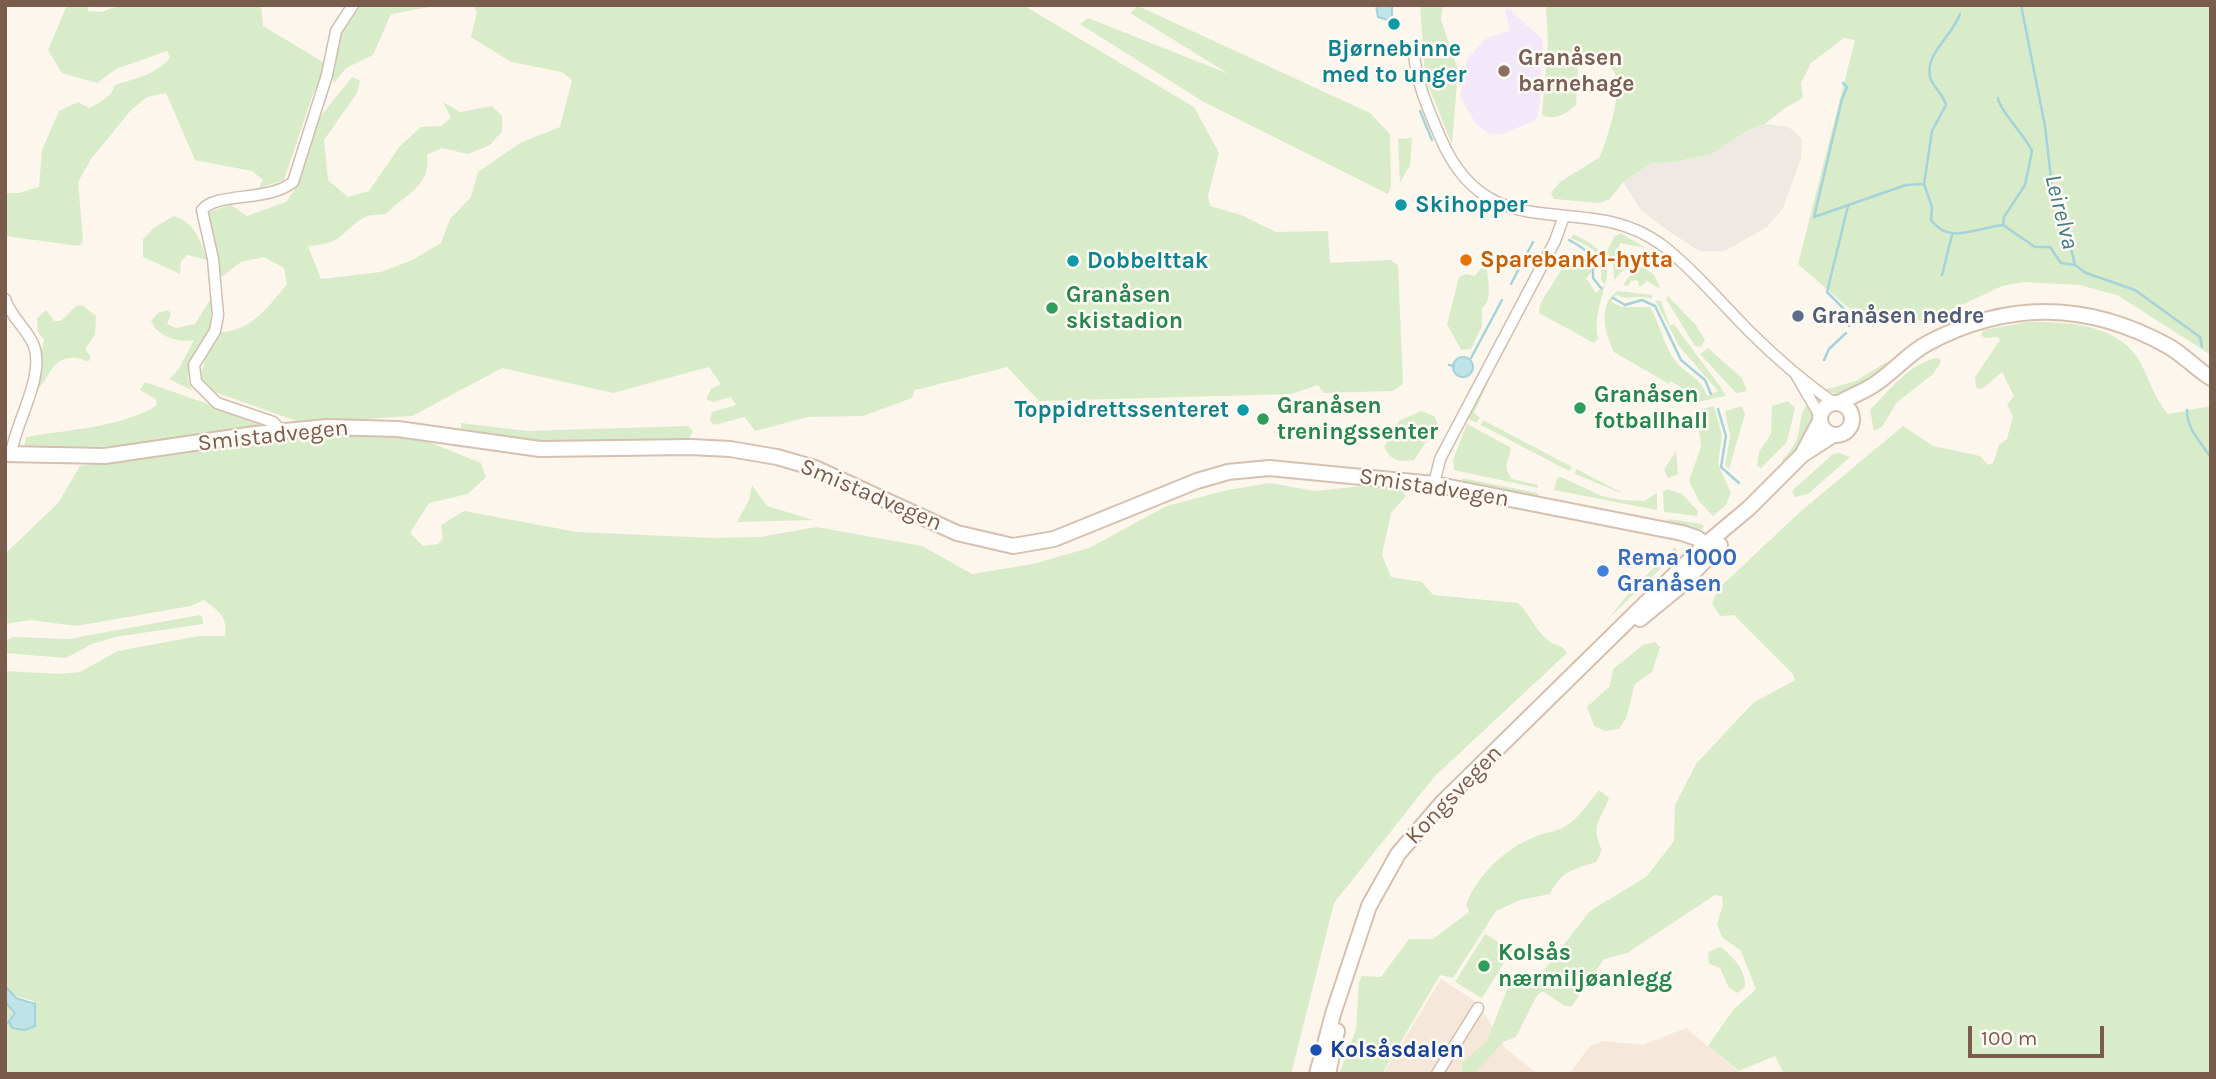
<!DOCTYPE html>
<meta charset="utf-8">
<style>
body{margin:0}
#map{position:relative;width:2216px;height:1079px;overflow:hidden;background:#fdf6ec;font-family:Karla,sans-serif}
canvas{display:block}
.frame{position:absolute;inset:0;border:7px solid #7a5c4d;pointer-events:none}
.scale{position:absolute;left:1968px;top:1026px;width:136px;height:32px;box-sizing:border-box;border:4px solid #7a5c4d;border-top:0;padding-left:9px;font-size:21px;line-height:24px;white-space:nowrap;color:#7a5c4d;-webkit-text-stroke:5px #fffaf3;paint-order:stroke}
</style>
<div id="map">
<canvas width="2216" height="1079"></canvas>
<div class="frame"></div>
<div class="scale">100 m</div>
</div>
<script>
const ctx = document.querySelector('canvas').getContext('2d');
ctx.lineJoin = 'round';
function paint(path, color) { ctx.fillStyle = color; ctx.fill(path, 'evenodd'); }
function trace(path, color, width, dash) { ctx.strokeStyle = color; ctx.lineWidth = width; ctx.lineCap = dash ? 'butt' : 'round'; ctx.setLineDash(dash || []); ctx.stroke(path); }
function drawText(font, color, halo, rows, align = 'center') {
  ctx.font = font + ' Karla,sans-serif'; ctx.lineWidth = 5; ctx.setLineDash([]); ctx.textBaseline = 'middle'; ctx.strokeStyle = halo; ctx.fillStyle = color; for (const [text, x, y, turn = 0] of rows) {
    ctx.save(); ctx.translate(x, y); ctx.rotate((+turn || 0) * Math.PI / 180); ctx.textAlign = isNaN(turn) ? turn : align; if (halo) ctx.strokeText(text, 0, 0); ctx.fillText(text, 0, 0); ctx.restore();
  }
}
const residential = new Path2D(`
 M1441 979 1478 1003 1505 1048 1538 1074H1383Z
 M1686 1028 1741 1074H1569L1590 1046 1604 1041 1643 1045Z`);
const industrial = new Path2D(`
 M1765 124 1789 127 1802 139 1801 158 1783 208 1767 227 1725 251H1699L1663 227 1640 209 1623 182 1653 163 1674 162 1712 154 1748 130Z`);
const education = new Path2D(`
 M1508 8 1543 40 1540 104 1536 120 1502 134H1490L1476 124 1460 97 1467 59 1486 38 1510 31 1505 9Z`);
const green = new Path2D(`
 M67 5H87L88 11 101 12 118 6 261 5 263 26 323 62V73L312 97 284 180 259 188 263 180 252 171 195 160 166 93 147 97 131 110 91 159 78 182 83 241 79 246 5 236V193H19L39 187 42 150 59 111 78 102 89 108C99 103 112 97 115 85 133 79 159 74 170 57L167 51 116 69 97 83 62 73 48 50Z
 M358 5H441L391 14 373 55 346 68 334 83 332 78 341 27Z
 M472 5H1023L1194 107 1219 153 1208 195 1210 206 1241 215 1276 232 1328 231 1330 263 1390 260 1398 265 1403 384 1393 391 1324 393 1318 385 1291 394 1039 401 1007 367 915 390 912 398 863 416 808 417 755 431 745 417 714 425 710 420 712 412 736 405 731 397 713 402 706 399 711 389 721 384 709 367 613 393 502 368 412 416 302 423 212 391 201 380C203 360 208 348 220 332 251 332 269 306 287 284L284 268 264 257 241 262 220 278 207 224 208 212 231 205 247 216 286 202 294 191 309 140 320 117 352 77 360 81 357 93 324 140 328 180 348 197 369 191 400 146 421 127 441 126 451 118 443 102 460 112 492 106 502 116V131L490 145 468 154 442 148 427 155C431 187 405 194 386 214 379 215 369 214 363 218 337 235 345 243 308 246L321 279 381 272 412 260 441 243 450 219 471 197 478 172 520 143 560 127 572 80 562 72 511 62 471 37 477 12Z
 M1420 5H1443L1441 20 1458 70 1452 145 1425 77Z
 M1546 5H2211V355L2117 295 2079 285 2024 282 2002 286 1926 322 1899 316 1891 321 1861 325 1852 311 1798 264 1855 40 1844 38 1811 63 1801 83 1803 98 1785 108 1765 124 1748 130 1712 154 1674 162 1652 163 1623 182 1610 199 1600 203 1554 199 1551 193 1560 182 1600 157C1607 137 1623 94 1615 74 1612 68 1606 63 1600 58L1588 59 1578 67 1576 105C1566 114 1555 121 1542 115L1548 42Z
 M1138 6 1370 113 1390 134 1391 187 1388 194 1202 101 1080 24 1088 18 1229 74 1130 13Z
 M1412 138 1410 165 1400 183 1398 139Z
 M174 216C194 223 201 240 207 260L187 255 181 261 180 274 143 257V239L155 227Z
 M1620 233 1646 248 1620 243 1616 254 1625 257 1627 266 1614 280 1613 264 1607 251 1614 237Z
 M1573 234C1638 263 1589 291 1598 338L1594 343 1539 313 1540 304 1568 259 1574 256 1586 257 1593 264 1592 272 1586 278 1596 293 1605 285 1601 280C1603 251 1596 250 1571 238Z
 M1644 267 1654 275 1661 289 1647 281 1640 287 1637 280 1631 281 1628 286 1623 285 1634 270Z
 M1481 268 1487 270C1488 283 1493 299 1482 308V326L1471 349 1461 350 1447 324 1459 277 1466 274 1475 276Z
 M1617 291 1652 295V299C1639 294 1629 301 1616 295L1611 302 1622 307H1650C1661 325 1664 348 1677 363 1688 376 1701 377 1707 396L1718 391 1679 346 1655 300 1661 301 1670 326 1674 324C1682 336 1725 391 1726 396L1697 402 1680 390 1681 387 1670 381 1669 384 1614 352C1605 333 1597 306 1617 291Z
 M1668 296 1695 324 1705 340 1701 347 1695 346 1666 299Z
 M210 300 212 304C211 314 211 324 208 333 200 354 178 368 193 391L169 379 178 370 194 340C178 343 158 337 151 321L158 313 168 310 171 314 167 324 176 328 195 324Z
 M82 305 96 316 95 335 85 349 91 357 89 361C83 361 78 357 72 358 51 359 51 375 39 388L33 385 44 340 38 332 37 318 46 310 54 321H61L76 306Z
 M2028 322C2065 322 2114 323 2137 357 2149 376 2153 397 2168 414L2211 406V1074H1784L1775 1056 1739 1071 1708 1046 1733 1010 1756 989 1741 951 1722 937 1717 924 1723 905 1722 896 1715 895 1627 953 1604 959 1572 1006H1565L1542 991 1536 997 1516 1037 1503 1042 1474 1074 1462 1073V1063L1487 1041 1511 979 1525 974 1537 979 1590 911 1646 877 1674 841 1675 805 1696 764 1753 703 1795 680 1793 674 1734 615 1720 616 1712 603 1718 589 1800 512 1903 426 1933 446 1980 456 1988 465 1993 463 1999 445 2007 439 2013 416 2007 405 2014 396 2002 372 1982 389 1976 388 1975 377 2000 340 1998 337 1984 338 1981 334 1984 330Z
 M1708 348 1742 378 1747 391 1736 393 1700 354Z
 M1939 358 1941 362 1933 374 1897 402 1882 427 1874 431 1870 410C1889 391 1911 361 1939 358Z
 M1886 362 1888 364 1868 382 1840 395 1824 390 1856 381Z
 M1495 367 1474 413 1480 418 1476 423 1467 418Z
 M145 382 257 421 267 427C182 439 110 451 24 447L26 437C64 430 125 427 157 405L156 399 140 390Z
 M1788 401 1795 408 1787 442 1761 468 1757 466 1759 452 1771 434 1772 406Z
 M1809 402C1819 426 1801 447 1786 464L1782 460C1809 434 1792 422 1809 402Z
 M1714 406 1722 435 1718 464 1731 493 1726 505 1713 516 1699 501 1689 481 1701 447 1697 415 1702 409Z
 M1742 406 1745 414 1729 469 1725 465 1730 436 1725 411Z
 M1421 411 1434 416 1438 424 1414 460C1400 462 1391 462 1384 447L1399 421Z
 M1483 420 1572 467 1569 471 1481 425Z
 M461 423 527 431 688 426 693 431 689 439 681 441 536 442 461 431Z
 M1467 424 1510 447C1512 460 1500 462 1512 479L1538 485V488L1454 470 1453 460Z
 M360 433 414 436 481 463 486 477 468 494 429 503 410 533 423 546 438 544 443 538 441 525 464 511 577 532 714 538 760 537 817 527 922 546 972 574 1033 564 1089 548 1167 506 1223 491 1269 483 1315 491 1373 485 1401 488 1406 496 1391 513 1382 555 1391 577 1422 582 1433 595 1518 603C1531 614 1541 644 1561 646L1567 653 1434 777 1334 903 1291 1074H5V1002L15 1013 9 1024 35 1017 33 1001 10 994 5 986V671L58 674 80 672 118 651 199 636H225C228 616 218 611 204 600L191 606 76 626 31 620 5 624V554L58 503 80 466 293 436Z
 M1676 451 1678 474 1668 478 1664 470Z
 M1839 453 1850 457 1808 494 1795 497 1792 491 1833 454Z
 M1576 469 1621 492V493L1575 474Z
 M1561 477 1602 496 1621 500 1644 501 1657 493V510L1554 490 1557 478Z
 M1462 478 1538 493 1537 498 1461 483Z
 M752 485 767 506 813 520 737 522 749 500Z
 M1667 489 1682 494 1698 511 1697 516 1664 512 1663 492Z
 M1668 519 1702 524 1704 527 1700 530 1666 523Z
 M1675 547 1678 552 1610 617 1631 590Z
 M199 615 202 616 203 624 115 637 92 644 66 658 5 653V641L13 637 69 639Z
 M1655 642 1660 647 1652 672 1635 684 1626 718 1619 729 1605 731 1594 726 1587 707 1610 686 1613 669 1643 645Z
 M1599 790 1609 798C1600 823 1590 824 1602 850L1596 862C1574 869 1560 872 1550 894L1520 900 1496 911 1453 978 1440 975 1382 1074H1339L1356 1029 1359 982 1362 976 1381 977 1409 939H1433L1469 912 1466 904C1479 874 1504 849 1535 837 1545 832 1557 832 1566 826 1580 817 1588 803 1599 790Z
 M1485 934 1512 950 1482 998 1455 982Z
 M1720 947C1732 955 1747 971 1745 987L1737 993 1729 988 1720 968 1709 964 1708 952Z`);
const water = new Path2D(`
 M1376 5H1392V17L1388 20 1378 17Z
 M1453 367a10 10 0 1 1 20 0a10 10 0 1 1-20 0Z
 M5 986 16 998 35 1004V1026L25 1030 12 1028 9 1021 15 1013 5 1002Z`);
const stream = new Path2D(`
 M2021 5 2045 126 2052 187 2060 203 2075 265 2086 273 2135 290 2200 337 2202 347
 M1960 14C1953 36 1925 52 1930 77 1933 87 1943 94 1946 105L1932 131 1924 184 1932 207 1931 220C1949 245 1975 228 2003 225L2035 247H2050L2061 263 2075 265
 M1843 83 1847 87 1842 99 1814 217 1906 185 1923 184
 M1998 98C1999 110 2025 135 2032 151L2025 185 2004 217 2003 225
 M1420 111 1432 140
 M1848 206 1827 292 1849 314V326
 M1569 240C1590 251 1594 256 1593 278L1601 288
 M1942 275 1952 235
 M1511 284 1533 242
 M1613 298 1625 305 1642 300 1655 306 1681 360 1705 380 1711 394
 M1471 358 1502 300
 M1824 360 1829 349 1846 333
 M1449 365 1454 366
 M1718 409 1726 436 1721 467 1739 483
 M2187 410C2187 431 2201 441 2211 458
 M5 1024 9 1022`);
const street = new Path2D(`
 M1414 54C1417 85 1429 111 1441 139 1491 254 1584 187 1662 245 1694 270 1721 303 1749 331 1775 357 1804 382 1834 403
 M5 299C11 318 27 328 34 346 45 377 15 423 11 454
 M1795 373 1820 416
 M281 430 273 422 217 403 196 382 194 365 215 331 218 315 213 259 202 210C216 192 269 202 293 182L327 75 336 31 353 5
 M1434 484 1440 459 1555 241 1564 216
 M1437 1074 1478 1008`);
const secondary = new Path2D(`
 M1820 419a16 16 0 1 1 32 0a16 16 0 1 1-32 0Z
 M1839 403C1850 397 1862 392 1872 386 1892 374 1907 354 1928 343 2009 300 2088 302 2168 346 2184 355 2196 369 2211 378
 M5 454 105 456 255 434 327 427 398 429 540 449 691 447 730 449 777 457 815 468 957 533 1013 546 1054 539 1197 481 1228 472 1269 468 1434 484 1682 533 1697 538 1714 552
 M1802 455 1820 421
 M1640 619 1679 587 1720 545
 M1317 1074 1333 1014 1369 906 1398 854 1442 803 1706 544 1749 508 1802 455 1833 435
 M1328 1074 1337 1031`);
const markers = [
 [1394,24,7,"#0f9aa8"],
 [1504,71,7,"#8d6e63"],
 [1401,205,7,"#0f9aa8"],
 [1466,260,7,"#e8710a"],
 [1073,261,7,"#0f9aa8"],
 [1052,308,7,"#2e9e5b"],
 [1798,316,7,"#5c6f8a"],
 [1580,408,7,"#2e9e5b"],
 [1243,410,7,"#0f9aa8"],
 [1263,419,7,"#2e9e5b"],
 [1603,571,7,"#3f7fe0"],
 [1484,966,7,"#2e9e5b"],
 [1316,1050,7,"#1a4fb4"]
];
const cultureNames = [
 ["Bjørnebinne",1394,49,"center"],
 ["med to unger",1394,75,"center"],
 ["Skihopper",1415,205],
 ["Dobbelttak",1087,261],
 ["Toppidrettssenteret",1229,410,"right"]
];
const educationNames = [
 ["Granåsen",1518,58],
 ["barnehage",1518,84]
];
const foodNames = [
 ["Sparebank1-hytta",1480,260]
];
const leisureNames = [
 ["Granåsen",1066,295],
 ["skistadion",1066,321],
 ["Granåsen",1594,395],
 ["fotballhall",1594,421],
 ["Granåsen",1277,406],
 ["treningssenter",1277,432],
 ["Kolsås",1498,953],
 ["nærmiljøanlegg",1498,979]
];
const serviceNames = [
 ["Granåsen nedre",1812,316]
];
const streetNames = [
 ["Smistadvegen",273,436,-6],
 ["Smistadvegen",1434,488,9],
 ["Smistadvegen",871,495,23],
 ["Kongsvegen",1454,795,-46]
];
const shopNames = [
 ["Rema 1000",1617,558],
 ["Granåsen",1617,584]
];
const transitNames = [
 ["Kolsåsdalen",1330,1050]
];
const waterNames = [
 ["Leirelva",2061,212,76]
];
paint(residential, '#f5e8da');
paint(industrial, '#efe9e4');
paint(education, '#f3e8fa');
paint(green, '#d8ecc9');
paint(water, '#bfe3e8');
trace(water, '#a5d3da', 2);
trace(stream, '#a5d3da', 2.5);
trace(street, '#d1beb0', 13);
trace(secondary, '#d6c0b0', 18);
trace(street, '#fff', 10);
trace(secondary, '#fff', 14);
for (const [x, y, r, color] of markers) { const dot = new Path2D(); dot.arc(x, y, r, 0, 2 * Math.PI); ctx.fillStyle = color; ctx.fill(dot); trace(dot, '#fffaf3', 2.5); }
drawText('bold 23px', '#0d838f', '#fffaf3', cultureNames, 'left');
drawText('bold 23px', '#785e54', '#fffaf3', educationNames, 'left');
drawText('bold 23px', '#c56008', '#fffaf3', foodNames, 'left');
drawText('bold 23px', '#27864d', '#fffaf3', leisureNames, 'left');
drawText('bold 23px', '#4e5e75', '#fffaf3', serviceNames, 'left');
drawText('23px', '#7a5c4d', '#fffaf3', streetNames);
drawText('bold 23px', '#366cbe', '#fffaf3', shopNames, 'left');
drawText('bold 23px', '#164399', '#fffaf3', transitNames, 'left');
drawText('italic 24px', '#437c86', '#fffaf3', waterNames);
</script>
